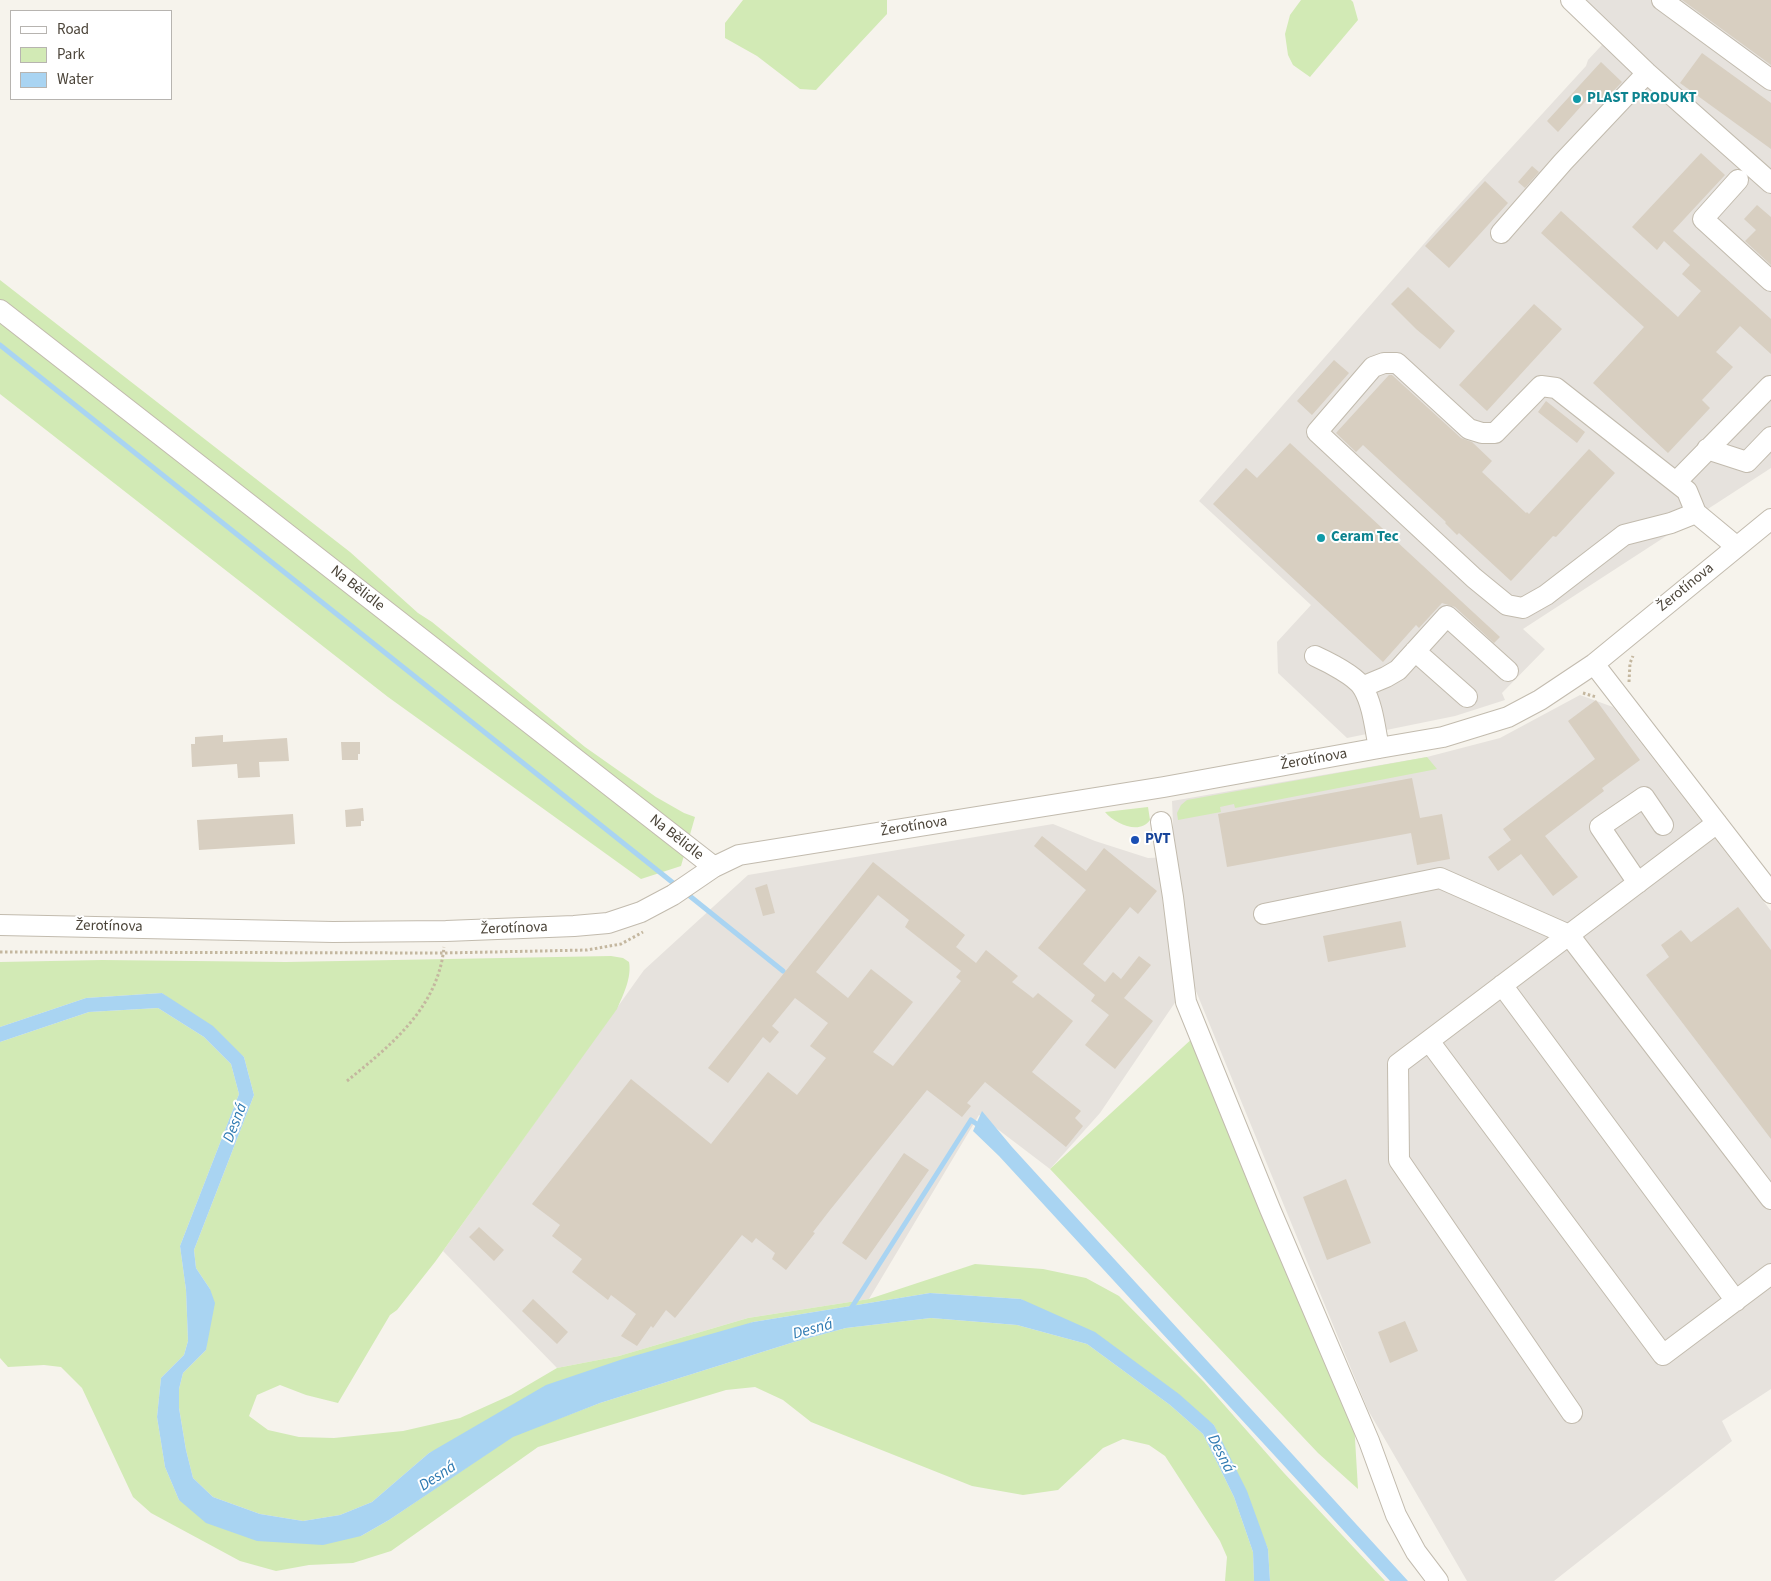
<!DOCTYPE html>
<meta charset="utf-8">
<style>
body{margin:0}
#map{position:relative;width:1771px;height:1581px;overflow:hidden;background:#f6f3ec;font-family:"Source Sans 3",sans-serif}
canvas{display:block}
.legend{position:absolute;left:10px;top:10px;width:162px;height:90px;box-sizing:border-box;background:#fff;border:1px solid #b7b4b0;margin:0;padding:6px 9px;list-style:none;font-size:15px;color:#4b4439}
.legend li{display:flex;align-items:center;gap:10px;height:25px}
.legend b{width:25px;border:1px solid #b7b4b0}
</style>
<div id="map">
<canvas width="1771" height="1581"></canvas>
<ul class="legend">
<li><b style="height:6px;background:#fff"></b>Road</li>
<li><b style="height:14px;background:#d2eab5"></b>Park</li>
<li><b style="height:14px;background:#a9d4f2"></b>Water</li>
</ul>
</div>
<script>
const ctx = document.querySelector('canvas').getContext('2d');
ctx.lineJoin = 'round';
function paint(path, color) { ctx.fillStyle = color; ctx.fill(path, 'evenodd'); }
function trace(path, color, width, dash) { ctx.strokeStyle = color; ctx.lineWidth = width; ctx.lineCap = dash ? 'butt' : 'round'; ctx.setLineDash(dash || []); ctx.stroke(path); }
function drawText(font, color, halo, rows, align = 'center') {
  ctx.font = font + ' "Source Sans 3",sans-serif'; ctx.lineWidth = 4; ctx.setLineDash([]); ctx.textBaseline = 'middle'; ctx.strokeStyle = halo; ctx.fillStyle = color; for (const [text, x, y, turn = 0] of rows) {
    ctx.save(); ctx.translate(x, y); ctx.rotate((+turn || 0) * Math.PI / 180); ctx.textAlign = isNaN(turn) ? turn : align; if (halo) ctx.strokeText(text, 0, 0); ctx.fillText(text, 0, 0); ctx.restore();
  }
}
const industrial = new Path2D(`
 M1574 0H1771V468L1523 629 1545 649 1502 693 1505 700 1455 716 1347 738 1278 673 1277 642 1311 605 1199 501 1436 230 1586 66 1588 60 1613 33Z
 M1580 695 1613 707 1771 911V1389L1722 1421 1732 1441 1554 1581H1467L1368 1410 1191 979 1100 1113 1050 1169 979 1115 869 1299 748 1318 619 1356 557 1368 443 1251 644 970 748 875 1053 824 1095 841 1148 858 1172 857 1173 823 1172 801 1427 757 1500 738Z`);
const green = new Path2D(`
 M743 0H887V14L816 90 800 89 757 56 725 38V23Z
 M1301 0H1351L1353 2 1358 20 1310 77 1293 65 1288 55 1285 34 1290 15Z
 M0 280 350 552 418 613 432 622 585 747 656 797 684 813 695 817 681 866 641 879 388 697 0 394Z
 M1427 757 1437 769 1235 808 1234 804 1220 807 1221 812 1178 820 1177 813 1181 805 1187 800Z
 M1148 807 1150 820C1140 835 1115 824 1105 812Z
 M611 956 623 958 629 962C632 977 623 996 617 1009L435 1262 397 1310 390 1315 338 1403 306 1395 280 1385 257 1395 249 1416 268 1430 299 1437 334 1438 403 1431 460 1418 511 1395 557 1368 619 1356 748 1318 869 1299 975 1264 1043 1269 1086 1278 1119 1296 1204 1382 1284 1473 1385 1581H1270L1268 1549 1214 1425 1021 1299 930 1293 753 1322 429 1453 372 1502 340 1515 303 1521 260 1514 213 1497 193 1478 186 1450 179 1408V1389L183 1373 206 1350 210 1289 196 1268 194 1250 254 1095 244 1057 162 993 86 998 0 1027V962L102 960 286 962Z
 M158 1008 204 1037 231 1064 239 1094 180 1246 186 1290 188 1341 184 1355 161 1378 157 1417 165 1467 179 1500 361 1536 389 1520 513 1436 600 1403 794 1342 846 1328 931 1318 1017 1325 1087 1344 1170 1405 1203 1434 1234 1497 1253 1552 1254 1581H1225L1227 1557 1220 1541 1165 1456 1149 1445 1123 1439 1103 1448 1058 1490 1023 1495 972 1486 811 1422 783 1400 755 1387 726 1390 538 1447 391 1551 353 1563 309 1565 276 1571 240 1561 151 1513 133 1497 82 1388 61 1367 44 1365 8 1367 0 1358V1042L89 1012Z
 M1195 1036 1354 1422 1358 1489 1318 1453 1050 1169Z`);
const water = new Path2D(`
 M162 993 213 1026 244 1057 254 1095 194 1250 196 1268 210 1289 215 1303 206 1350 183 1373 179 1389V1408L186 1450 193 1478 213 1497 260 1514 303 1521 340 1515 372 1502 429 1453 546 1385 623 1359 753 1322 930 1293 1021 1299 1095 1332 1179 1394 1214 1425 1247 1491 1268 1549 1270 1581H1254L1253 1552 1234 1497 1203 1434 1170 1405 1087 1344 1017 1325 931 1318 846 1328 794 1342 600 1403 513 1437 389 1520 361 1536 323 1545 257 1541 206 1523 179 1500 165 1467 157 1417 161 1378 184 1355 188 1341 186 1290 180 1246 239 1094 231 1064 204 1037 158 1008 89 1012 0 1042V1027L86 998Z
 M982 1111 1012 1147 1408 1581H1390L999 1156 973 1131Z`);
const stream = new Path2D(`
 M0 345 677 886
 M686 893 783 971
 M850 1310 971 1120 981 1127`);
const building = new Path2D(`
 M1682 0H1771V65Z
 M1702 53 1771 103V149L1680 83Z
 M1601 62 1622 82 1602 103 1592 94 1558 132 1547 121Z
 M1701 153 1725 175 1673 231 1771 319V354L1740 326 1716 352 1733 367 1702 400 1710 408 1668 453 1593 383 1644 327 1541 233 1561 211 1678 317 1701 291 1682 274 1690 265 1664 241 1657 250 1632 227Z
 M1532 166 1539 172 1525 188 1518 182Z
 M1485 181 1508 203 1449 268 1425 246Z
 M1757 205 1771 217V265L1745 241 1756 230 1744 219Z
 M1408 287 1455 331 1440 349 1416 329 1391 304Z
 M1534 304 1562 329 1487 411 1459 385Z
 M1334 360 1349 373 1312 415 1297 401Z
 M1389 375H1392L1461 438 1472 442 1492 461 1482 472 1526 513 1527 512 1529 514 1589 449 1615 473 1556 537 1553 536 1511 581 1459 533 1457 535 1445 523 1446 522 1363 445 1356 452 1336 433Z
 M1546 401 1585 432 1577 443 1538 412Z
 M1290 443 1500 637 1494 643 1455 607 1442 603 1419 628 1416 625 1383 662 1213 504 1246 468 1257 478Z
 M1596 700 1640 760 1602 788 1604 791 1545 836 1578 877 1553 896 1521 854 1498 871 1488 857 1511 840 1503 829 1595 759 1568 721Z
 M223 735V742L287 738 289 761 259 762 260 777 238 778 237 764 192 767 191 744H195V737Z
 M341 742H360V754H358V760H342Z
 M1412 778 1420 818 1442 814 1450 859 1417 865 1411 833 1227 867 1218 814Z
 M363 808 364 821H361V826L346 827 345 810Z
 M293 814 295 844 199 850 197 820Z
 M1042 836 1086 871 1104 848 1157 891 1138 914 1130 907 1083 964 1105 982 1113 972 1121 979 1139 956 1151 965 1124 998 1153 1021 1115 1069 1085 1045 1109 1015 1091 1001 1095 995 1038 948 1086 890 1034 846Z
 M873 862 965 935 956 947 976 963 986 950 1018 976 1012 982 1033 998 1038 993 1073 1021 1032 1072 1081 1111 1075 1118 1083 1126 1066 1147 985 1082 967 1103 971 1106 962 1117 927 1090 830 1210 813 1232 815 1233 786 1270 772 1259 775 1253 756 1238 752 1243 742 1235 675 1318 666 1310 653 1328 651 1326 637 1346 621 1336 636 1314 611 1295 608 1300 572 1272 582 1259 552 1236 560 1225 532 1204 631 1079 711 1144 768 1072 797 1095 826 1058 810 1046 828 1023 795 998 772 1026 779 1032 770 1043 763 1037 728 1083 708 1068ZM878 895 909 920 905 927 961 971 956 977 961 981 893 1066 873 1052 913 1002 871 969 848 998 816 972Z
 M767 884 775 913 763 916 755 888Z
 M1738 907 1771 950V1139L1646 975 1669 957 1661 945 1681 930 1691 942Z
 M1401 921 1406 947 1328 962 1323 936Z
 M904 1153 929 1170 866 1260 842 1243Z
 M1346 1179 1371 1243 1327 1260 1303 1197Z
 M479 1227 504 1250 494 1261 469 1237Z
 M533 1299 568 1332 557 1344 522 1311Z
 M1405 1321 1418 1351 1390 1363 1378 1332Z`);
const path = new Path2D(`
 M1629 682 1630 663 1633 656
 M1583 693 1596 697
 M0 952 444 953 587 950 621 944 643 932
 M347 1081C391 1045 438 1008 444 947`);
const minor = new Path2D(`
 M1571 0 1647 73 1771 183
 M1662 0 1771 80
 M1738 180 1703 219 1771 281
 M1501 233 1563 162 1647 73
 M0 310 714 867
 M1707 449 1747 462 1771 437
 M1676 482 1770 386 1771 387
 M1696 513 1671 523 1624 535 1546 595 1523 608 1507 605 1474 578 1317 432 1373 367 1384 363H1397L1469 429 1482 433H1495L1541 386 1556 388 1687 491 1696 513 1737 547
 M1415 651 1467 697
 M1315 656C1328 662 1356 676 1363 688 1373 705 1375 729 1379 748
 M1594 664 1771 893
 M1362 687 1386 677 1398 670 1447 616 1508 671
 M1161 822 1173 897 1186 1002 1270 1209 1369 1441 1396 1515 1416 1552 1438 1581
 M1638 883 1600 827 1644 797 1663 825
 M1264 914 1440 878 1569 935 1771 1199
 M0 925 333 932 446 931 574 926 608 923 641 912 673 895 714 867 739 855 1164 787 1379 748 1443 737 1508 717 1540 700 1594 664 1771 519
 M1502 985 1736 1301
 M1429 1041 1663 1355 1771 1274
 M1572 1413 1399 1160 1398 1064 1717 823`);
const markers = [
 [1577,99,5,"#0f9aa8"],
 [1321,538,5,"#0f9aa8"],
 [1135,840,5,"#1a4fb4"]
];
const cultureNames = [
 ["PLAST PRODUKT",1587,99],
 ["Ceram Tec",1331,538]
];
const streetNames = [
 ["Žerotínova",1686,588,-39],
 ["Na Bělidle",357,589,38],
 ["Žerotínova",1314,760,-10],
 ["Žerotínova",914,827,-9],
 ["Na Bělidle",676,838,38],
 ["Žerotínova",109,927,1],
 ["Žerotínova",514,929,-2]
];
const transitNames = [
 ["PVT",1145,840]
];
const waterNames = [
 ["Desná",236,1123,-69],
 ["Desná",813,1330,-15],
 ["Desná",1220,1454,63],
 ["Desná",438,1477,-33]
];
paint(industrial, '#e6e2dd');
paint(green, '#d2eab5');
paint(water, '#a9d4f2');
trace(stream, '#a9d4f2', 5);
paint(building, '#d8cfc1');
trace(minor, '#c2bbae', 22);
trace(path, '#c4b79f', 3, [2.5, 2.5]);
trace(minor, '#fff', 20);
for (const [x, y, r, color] of markers) { const dot = new Path2D(); dot.arc(x, y, r, 0, 2 * Math.PI); ctx.fillStyle = color; ctx.fill(dot); trace(dot, '#fff', 2); }
drawText('bold 15px', '#0d838f', '#fff', cultureNames, 'left');
drawText('15px', '#4b4439', '#fff', streetNames);
drawText('bold 15px', '#164399', '#fff', transitNames, 'left');
drawText('italic 16px', '#2e7ab2', '#fff', waterNames);
</script>
